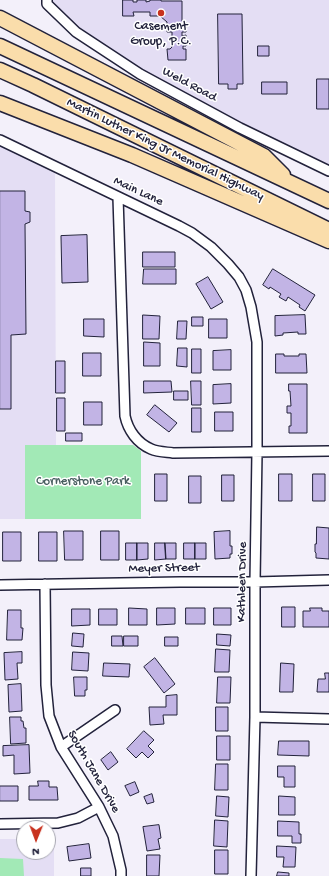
<!DOCTYPE html>
<style>
body{margin:0}
#map{position:relative;width:329px;height:876px;overflow:hidden;background:#f3f0fa;font-family:"Gochi Hand",sans-serif}
canvas{display:block}
.north{position:absolute;left:16px;top:820px;width:40px;height:40px;box-sizing:border-box;background:#fff;border:1px solid #a7a7b1;border-radius:50%;rotate:181deg;font-size:11px;font-weight:700;line-height:16px;text-align:center;color:#22223b}
.north::after{content:'';display:block;margin:auto;width:14px;height:18px;background:#c8321e;clip-path:polygon(50% 0,100% 100%,50% 72%,0 100%)}
</style>
<div id="map">
<canvas width="329" height="876"></canvas>
<div class="north">N</div>
</div>
<script>
const ctx = document.querySelector('canvas').getContext('2d');
ctx.lineJoin = 'round';
function paint(path, color) { ctx.fillStyle = color; ctx.fill(path, 'evenodd'); }
function trace(path, color, width, dash) { ctx.strokeStyle = color; ctx.lineWidth = width; ctx.lineCap = dash ? 'butt' : 'round'; ctx.setLineDash(dash || []); ctx.stroke(path); }
function drawText(font, color, halo, rows, align = 'center') {
  ctx.font = font + ' "Gochi Hand",sans-serif'; ctx.lineWidth = 3; ctx.setLineDash([]); ctx.textBaseline = 'middle'; ctx.strokeStyle = halo; ctx.fillStyle = color; for (const [text, x, y, turn = 0] of rows) {
    ctx.save(); ctx.translate(x, y); ctx.rotate((+turn || 0) * Math.PI / 180); ctx.textAlign = isNaN(turn) ? turn : align; if (halo) ctx.strokeText(text, 0, 0); ctx.fillText(text, 0, 0); ctx.restore();
  }
}
const built = new Path2D(`
 M50 0H329V167L243 126 148 75 79 30 50 3Z
 M0 143 55 169 56 445H25V519H0Z
 M0 839H24V852H48V840H54V876H0Z`);
const green = new Path2D(`
 M25 445H133L141 451V519H25Z
 M0 858 23 859 24 876H0Z`);
const building = new Path2D(`
 M123 0H133V2H137V0H146V2L150 1V0H161V1H182V21L186 22V32H182V36L186 35V46H183V49H186V60H168L167 49H170L172 47V32H167V22L160 16H150V12H133L134 16H123Z
 M218 14H242L243 84H237V89H228V84H219Z
 M258 46H269V56H258Z
 M317 79H329V109H317Z
 M262 82H287V94H262Z
 M0 191H25V211L30 212V222L25 224 26 334 11 335V409H0Z
 M87 235 88 282 62 283 61 236Z
 M143 252H175V267H143Z
 M144 269H176V284H143Z
 M273 269 315 295 305 311 299 307 300 305 288 297 286 301 279 297 281 294 270 287 269 289 263 285Z
 M208 277 223 302 211 309 196 284Z
 M143 315 160 316 159 339H143Z
 M305 315 306 334H298V332L283 333V335L275 336V316Z
 M192 317H203V326H192Z
 M84 319H104V337L84 336Z
 M209 319H227V338H209Z
 M178 321H187L186 339H177Z
 M144 342 160 343V366H144Z
 M178 348H187V367L177 366Z
 M192 349H201V373H192Z
 M231 350V370H213V351Z
 M83 353H101V376H83Z
 M276 354H284V356H299V354H306L307 373H276Z
 M56 361H65V393H56Z
 M144 381H171L172 392 144 393Z
 M191 381H201V405H192Z
 M231 384V403L213 404V385Z
 M289 384H307V433H289V426H291V413H287V406H291L290 391H289Z
 M174 391H188V400H174Z
 M57 398H65V431H57Z
 M84 402H102V425H84Z
 M155 405 177 423 169 432 147 415Z
 M192 408H201V432H192Z
 M215 412H233V431H215Z
 M66 433H82V441H66Z
 M155 474H167V501H155Z
 M279 474H292V501H279Z
 M313 474H325V501H313Z
 M222 475H234V501H222Z
 M189 476H201V503H189Z
 M317 527 329 528V559L316 558V553L315 552V544H316Z
 M64 531H83V560H65Z
 M101 531H119V560H101Z
 M230 531V546H232V554H230V558L215 559 214 532Z
 M3 532H21V561H3Z
 M39 532H57V561H39Z
 M126 543H137V560H126Z
 M137 543H148V559L137 560Z
 M155 543H165L166 559 155 560Z
 M165 543H176V559H166Z
 M184 543H195V559H184Z
 M195 543H206V559H195Z
 M282 607H295V627H282Z
 M129 608 147 609V625H129Z
 M157 608H175V624L157 625Z
 M186 608H205V624H186Z
 M214 608H231V625H214Z
 M310 608H322V611H329V627H303V611H310Z
 M72 609H90V625L72 626Z
 M99 609H117V625H99Z
 M8 610H21V628H23L22 640H7Z
 M73 633 84 634 83 647 72 646Z
 M217 634 231 635 230 646 217 645Z
 M112 636H122L123 646H112Z
 M124 636H138V646H124Z
 M165 637H178V646H165Z
 M216 649 230 650 229 672H215Z
 M22 652V663H17L18 679 5 680 4 653Z
 M73 652 89 653 88 671 72 670Z
 M155 658 175 684 164 693 144 667Z
 M104 663 130 664 129 677 103 676Z
 M281 663 294 664 293 692H280Z
 M325 673H329V692H317L318 679H325Z
 M74 677H87V690H85V696H75Z
 M218 677H231L230 703H217Z
 M21 684 22 711 9 712 8 685Z
 M177 695V715H163L164 724 150 725 149 707H166V696Z
 M216 707H228V731H216Z
 M10 717H21V721H23L24 728H26V743L11 744Z
 M144 731 154 740 148 746 154 752 148 758 142 752 136 758 127 749Z
 M217 736H230V760H217Z
 M279 741H309V756L278 755Z
 M29 745 30 773 14 774V755L3 756V746Z
 M111 752 118 762 108 770 101 760Z
 M216 764H228V790H215Z
 M278 766H295V787H284V777H278Z
 M38 781H49V787H57L58 800H29V786H38Z
 M135 782 139 792 130 796 125 786Z
 M0 786H18V801H0Z
 M152 794 154 802 147 804 144 797Z
 M217 796 229 797 228 817 216 816Z
 M279 796 295 797V815H279Z
 M215 820 228 821 227 847 214 846Z
 M278 821 299 822V834H301V843H292V836H278Z
 M159 825 161 838 158 839 160 849 147 851 143 827Z
 M89 844 91 858 69 861 67 847Z
 M277 846 296 847 295 867H283L284 857H277Z
 M215 850H228V874H215Z
 M147 855H160L159 876H147Z
 M81 868H91V876H81Z
 M278 872 289 873V876H277Z`);
const minor = new Path2D(`
 M47 0V4L76 32 140 74 240 128 329 171
 M0 140 179 226 192 233 211 247 228 264 239 277 246 290 251 307 257 342V452L255 582V717L251 876
 M118 197 125 416C128 430 137 443 151 449 158 452 166 452 173 453L329 451
 M45 584 46 685 49 716 61 747 99 807 113 836 121 870V876
 M0 585 180 582H255L329 580
 M255 717 329 719
 M61 747 115 710
 M0 824 58 823 78 818 99 807`);
const highway = new Path2D(`
 M0 18 264 156 283 175
 M0 46 329 201
 M0 70 33 85 329 230
 M0 103 132 155 329 241`);
const markers = [
 [161,13,4,"#c8321e"]
];
const poiNames = [
 ["Casement",161,27],
 ["Group, P.C.",161,42]
];
const streetNames = [
 ["Weld Road",189,85,28],
 ["Martin Luther King Jr Memorial Highway",165,150,26],
 ["Main Lane",138,192,25],
 ["Meyer Street",164,569,-1],
 ["Kathleen Drive",243,582,-89],
 ["South Jane Drive",93,772,60]
];
const parkNames = [
 ["Cornerstone Park",83,482]
];
paint(built, '#e4def4');
paint(green, '#a2e9b6');
paint(building, '#c2b4e5');
trace(building, '#22223b', 1);
trace(minor, '#22223b', 12);
trace(highway, '#22223b', 17);
trace(minor, '#fff', 9);
trace(highway, '#faddab', 14);
for (const [x, y, r, color] of markers) { const dot = new Path2D(); dot.arc(x, y, r, 0, 2 * Math.PI); ctx.fillStyle = color; ctx.fill(dot); trace(dot, '#fff', 1.5); }
drawText('13px', '#22223b', '#fff', poiNames);
drawText('13px', '#22223b', '#fff', streetNames);
drawText('13px', '#485e60', '#fff', parkNames);
</script>
